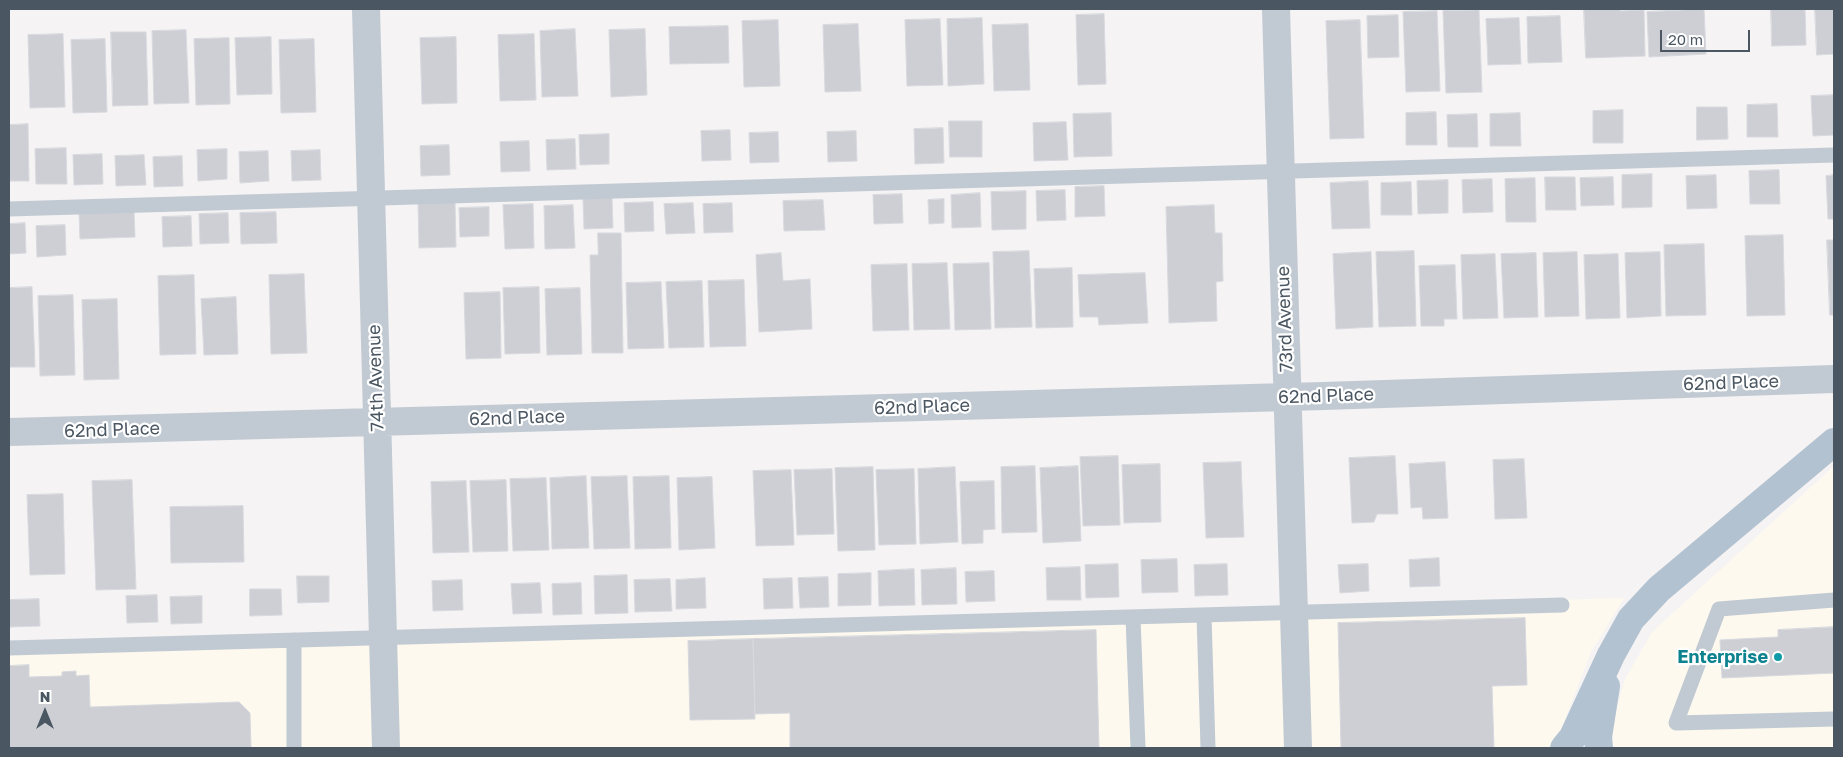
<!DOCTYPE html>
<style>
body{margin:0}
#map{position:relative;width:1843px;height:757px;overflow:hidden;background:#f5f3f3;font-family:"Golos Text",sans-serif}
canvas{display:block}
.frame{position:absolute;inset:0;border:10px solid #4a5661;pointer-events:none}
.north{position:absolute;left:20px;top:687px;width:50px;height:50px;-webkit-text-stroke:4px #fff;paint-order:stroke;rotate:0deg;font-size:14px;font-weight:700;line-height:20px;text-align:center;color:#4a5661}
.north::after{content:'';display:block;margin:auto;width:18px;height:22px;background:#4a5661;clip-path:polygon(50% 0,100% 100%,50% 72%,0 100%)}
.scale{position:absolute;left:1660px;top:30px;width:90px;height:22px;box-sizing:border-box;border:2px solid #4a5661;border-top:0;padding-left:6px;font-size:15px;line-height:18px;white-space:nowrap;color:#4a5661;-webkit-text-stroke:4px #fff;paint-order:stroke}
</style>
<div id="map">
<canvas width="1843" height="757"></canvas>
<div class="frame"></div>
<div class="north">N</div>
<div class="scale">20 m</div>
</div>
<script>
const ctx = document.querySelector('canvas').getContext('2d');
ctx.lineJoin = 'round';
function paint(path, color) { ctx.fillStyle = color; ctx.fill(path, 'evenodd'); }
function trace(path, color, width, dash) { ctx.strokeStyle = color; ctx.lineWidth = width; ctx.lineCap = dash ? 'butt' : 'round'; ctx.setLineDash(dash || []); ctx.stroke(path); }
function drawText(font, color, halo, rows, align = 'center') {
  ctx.font = font + ' "Golos Text",sans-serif'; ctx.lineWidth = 4.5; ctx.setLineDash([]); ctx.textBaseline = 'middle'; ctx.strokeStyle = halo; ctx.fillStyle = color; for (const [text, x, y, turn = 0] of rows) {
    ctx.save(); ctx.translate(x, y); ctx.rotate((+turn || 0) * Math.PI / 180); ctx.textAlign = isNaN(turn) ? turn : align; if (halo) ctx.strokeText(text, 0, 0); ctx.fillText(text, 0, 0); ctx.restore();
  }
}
const commercial = new Path2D(`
 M1834 466V748H1613L1612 725 1625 679 1652 632Z
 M1624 598 1591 652 1556 743 1548 748H9V643Z`);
const building = new Path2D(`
 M1584 9H1620V11L1644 10 1645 56 1586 58Z
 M1704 9 1706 54 1649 57 1647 12Z
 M1771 9H1805L1806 45 1772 46Z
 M1815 9H1834V54L1817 55Z
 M1479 10 1482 92 1446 93 1443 11Z
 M1437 11 1440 91 1406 92 1403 12Z
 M1104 14 1106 84 1078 85 1076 15Z
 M1398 15 1399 57 1368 58 1367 16Z
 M1560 16 1562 62 1528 63 1527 17Z
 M982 18 984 84 948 86 947 19Z
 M1519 18 1521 64 1488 65 1486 19Z
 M940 19 943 85 907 86 905 20Z
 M778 20 780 86 744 87 742 21Z
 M1360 20 1364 138 1330 139 1326 21Z
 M858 24 861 91 825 92 823 25Z
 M1028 24 1030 90 994 91 992 25Z
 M728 26 729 63 670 64 669 27Z
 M575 29 578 96 542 97 540 31Z
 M645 29 647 95 611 97 609 30Z
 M186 30 189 103 154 104 152 31Z
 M111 32H146L148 105 113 106Z
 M63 34 65 107 30 108 28 35Z
 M534 34 536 100 500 101 498 35Z
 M271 37 272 94 237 95 235 38Z
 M456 37 457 103 422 104 420 38Z
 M229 38 230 104 196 105 194 39Z
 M105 39 107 112 73 113 71 40Z
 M314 39 316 112 281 113 279 40Z
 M1834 95V135L1813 136 1811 96Z
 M1777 104 1778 137H1747V105Z
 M1697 107H1727L1728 139 1697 140Z
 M1623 110V143H1593V111Z
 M1436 112 1437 145H1406V113Z
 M1111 113 1112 156 1074 157 1073 114Z
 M1520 113 1521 146H1490V114Z
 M1477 114 1478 147H1448L1447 115Z
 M949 121H982V157H950Z
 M1066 122 1068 160 1034 161 1033 123Z
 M28 124 29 181H9V125Z
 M943 128 944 163 915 164 914 129Z
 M730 130 731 160 702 161 701 131Z
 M856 131 857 161 828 162 827 132Z
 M778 132 779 162 750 163 749 133Z
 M609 134V164L580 165 579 135Z
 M575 139 576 169 547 170 546 140Z
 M529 141 530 171 501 172 500 142Z
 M449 145 450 175 421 176 420 146Z
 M66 148 67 184H36L35 149Z
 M227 149V179L198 181 197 150Z
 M320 150 321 180 292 181 291 151Z
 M268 151 269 181 240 183 239 152Z
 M102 154 103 184 74 185 73 155Z
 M144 155 146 185 116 186 115 156Z
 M182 156 183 186 154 187 153 157Z
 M1779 170 1780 204H1750L1749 171Z
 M1652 174V207L1622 208V175Z
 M1716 175 1717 208 1687 209 1686 176Z
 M1834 175V219H1828L1826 176Z
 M1545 177H1575L1576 210H1546Z
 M1613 177 1614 205 1581 206 1580 178Z
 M1535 178 1536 222H1506L1505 179Z
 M1492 179 1493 212 1463 213 1462 180Z
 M1448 180V213L1418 214 1417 181Z
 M1368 181 1370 228 1332 229 1330 183Z
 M1411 182 1412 215H1381V183Z
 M1104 186 1105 216 1075 217V187Z
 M1065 190 1066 220 1037 221 1036 191Z
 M1026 191V229L992 230 991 192Z
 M980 193 981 227 952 228 951 195Z
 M902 194 903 223 874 224 873 195Z
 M612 198 613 228 584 229 583 199Z
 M944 199V223L929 224 928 200Z
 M823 200 825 230 784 231 783 201Z
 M455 202 456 247 419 248 418 203Z
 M653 202 654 231 625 232 624 203Z
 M693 203 695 233 666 234 664 204Z
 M732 203 733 232 704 233 703 204Z
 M533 204 534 248 505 249 503 205Z
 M573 205 575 248 545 249 544 206Z
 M1214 205 1215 233H1222L1223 281 1216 282 1217 321 1169 323 1166 207Z
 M489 207V236L460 237 459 208Z
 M134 211 135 237 80 239 79 213Z
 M276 212 277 243 241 244 240 213Z
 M228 213 229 243 200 244 199 214Z
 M191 216 192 246 163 247 162 217Z
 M25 223 26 253 9 254V224Z
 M65 225 66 255 37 257 36 226Z
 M598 233H621L623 353H592L590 255H598Z
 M1783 235 1785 315 1747 316 1745 236Z
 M1827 240H1834V315H1830Z
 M1704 244 1706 315 1666 316 1664 245Z
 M1029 251 1032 327 995 328 993 252Z
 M1414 251 1416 326 1379 327 1376 252Z
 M1371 252 1373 327 1336 329 1333 254Z
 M1577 252 1579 316 1545 317 1543 253Z
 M1660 252 1661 316 1627 318 1625 253Z
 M781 253 783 281 810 279 812 329 759 332 756 255Z
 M1536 253 1538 317 1504 318 1501 254Z
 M1495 254 1498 318 1463 319 1461 255Z
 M1618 254 1620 318 1586 319 1584 255Z
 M947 263 950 329 914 330 912 264Z
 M989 263 991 329 955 330 953 264Z
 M907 264 909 330 873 331 871 265Z
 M1455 265 1457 319H1444V326H1421L1419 266Z
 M1072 268 1073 327 1036 328 1034 269Z
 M1145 273 1148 323 1099 325 1098 317H1080L1078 275Z
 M304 274 307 353 271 354 269 275Z
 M194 275 196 354 160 355 158 276Z
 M744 280 746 346 710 347 708 281Z
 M702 281 704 347 669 348 666 282Z
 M661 282 664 348 628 349 626 283Z
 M32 287 35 367H9V288Z
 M539 287 540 353 505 354 503 288Z
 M580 288 582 354 547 355 545 289Z
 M500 292 501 358 466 359 464 293Z
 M73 295 75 375 40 376 38 296Z
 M236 297 238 354 204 355 201 299Z
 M117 299 119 379 84 380 82 300Z
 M1118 456 1120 525 1083 526 1080 457Z
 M1395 456 1398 514H1377L1374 522 1352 523 1349 458Z
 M1524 459 1527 518 1495 519 1493 460Z
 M1241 462 1244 537 1206 538 1203 463Z
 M1445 462 1448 518 1423 519 1422 507 1411 508 1409 464Z
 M1160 464 1161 522 1124 523 1122 465Z
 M1035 466 1037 532 1002 533 1001 467Z
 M1078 466 1081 541 1043 543 1040 468Z
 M873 467 875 550 838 551 835 468Z
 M955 467 958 542 920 544 918 469Z
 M832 469 834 534 797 535 794 470Z
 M914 469 916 544 879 545 876 470Z
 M791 470 794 545 756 546 753 471Z
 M586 476 589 548 552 549 550 478Z
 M627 476 630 548 594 549 591 477Z
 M669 476 671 548 635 549 633 477Z
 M712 477 715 548 679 550 677 478Z
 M546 478 549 550 513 551 510 479Z
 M132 480 136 589 96 590 92 481Z
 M506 480 508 551 473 552 470 481Z
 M466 481 469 552 433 553 431 482Z
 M994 481 995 529 983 530V543L962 544 960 482Z
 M63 494 65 574 30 575 27 495Z
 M243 506 244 562 171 563 170 507Z
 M1439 558 1440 586 1410 587 1409 560Z
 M1177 559 1178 592 1142 593 1141 560Z
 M1118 564 1119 597 1086 598 1085 565Z
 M1227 564 1228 595 1195 596 1194 565Z
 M1368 564 1369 591 1340 593 1338 565Z
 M1080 567 1081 600H1047L1046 568Z
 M956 568 957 604 922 605 921 570Z
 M914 569 915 605 879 606 878 571Z
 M994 571 995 601 966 602 965 572Z
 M871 573V605L838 606V574Z
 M627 575 628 613 595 614 594 576Z
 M297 576H329V602L298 603Z
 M828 577 829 607 800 608 798 578Z
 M705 578 706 608 676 609V580Z
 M792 578 793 608 764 609 763 579Z
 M670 579 672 611 635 612 634 580Z
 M462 580 463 610 433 611 432 581Z
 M540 583 542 613 513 614 511 584Z
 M581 583 582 614 553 615 552 584Z
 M250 589H281L282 615 250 616Z
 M157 595 158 622 127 623 126 596Z
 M202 596V623L171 624 170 597Z
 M39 599 40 626 9 627V600Z
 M1525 618 1527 685 1492 686 1494 748H1341L1338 623Z
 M1834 627V673L1722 678 1720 640 1778 637V630Z
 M1096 630 1099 748H790V713L755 714 753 639Z
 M753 639 755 719 690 720 688 641Z
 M29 665V677L62 676V672L76 671V676L89 675 90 707 239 702 250 713 251 748H9V666Z`);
const service = new Path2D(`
 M9 209 1834 155
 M1834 600 1719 609 1676 723 1834 719
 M1204 615 1208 748
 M1133 617 1138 748
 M294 640V748
 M9 648 1562 605`);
const minor = new Path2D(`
 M366 9 386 748
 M1276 9 1298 748
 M9 432 1324 396 1834 379`);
const primary = new Path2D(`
 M1564 748 1573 737 1611 655 1631 619 1659 589 1834 442
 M1599 748 1598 737 1606 686`);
const markers = [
 [1778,657,5,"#0f9aa8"]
];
const streetNames = [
 ["73rd Avenue",1285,319,-92],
 ["74th Avenue",376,378,-92],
 ["62nd Place",1731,383,-2],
 ["62nd Place",1326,396,-2],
 ["62nd Place",922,407,-2],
 ["62nd Place",517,418,-2],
 ["62nd Place",112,430,-2]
];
const cultureNames = [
 ["Enterprise",1768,657]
];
paint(commercial, '#fdf9ef');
paint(building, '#cdcfd5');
trace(building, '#d7d9de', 1);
trace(service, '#c1cad2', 15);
trace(minor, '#c1cad2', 28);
trace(primary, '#b3c2d1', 28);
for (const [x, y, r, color] of markers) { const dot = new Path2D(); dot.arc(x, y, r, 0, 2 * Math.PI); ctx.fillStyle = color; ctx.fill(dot); trace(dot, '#fff', 2); }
drawText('18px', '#4a5661', '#fff', streetNames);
drawText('bold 18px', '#0d838f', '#fff', cultureNames, 'right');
</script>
